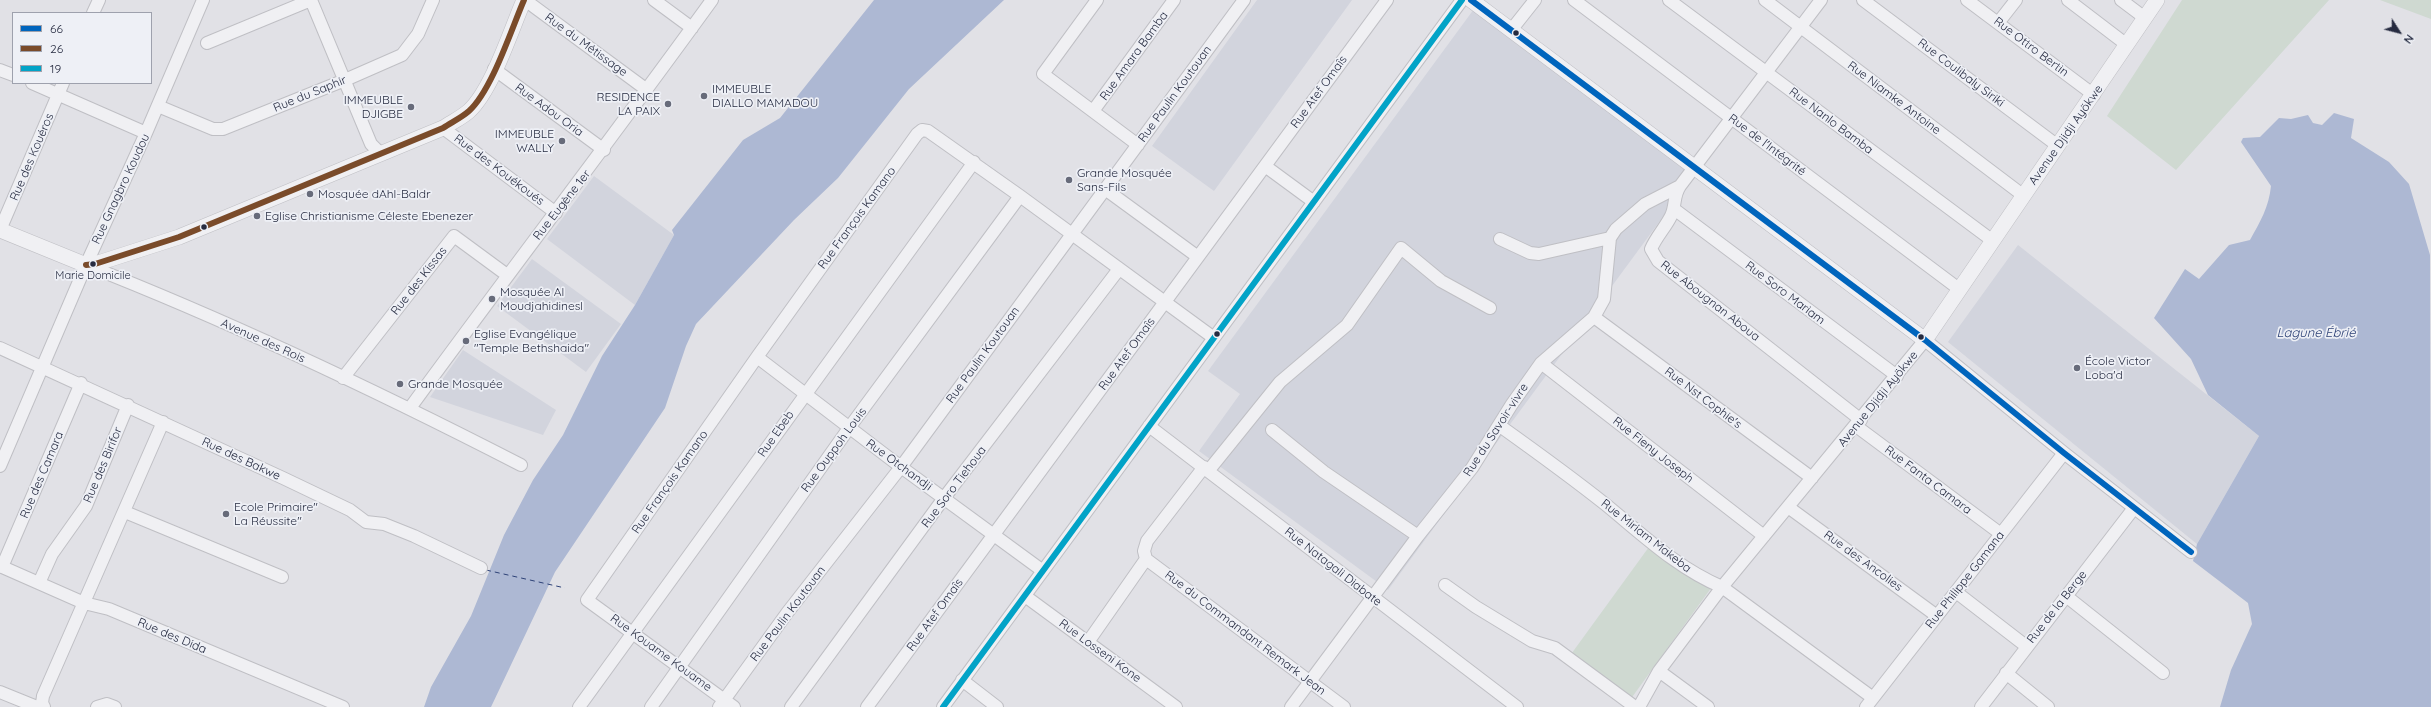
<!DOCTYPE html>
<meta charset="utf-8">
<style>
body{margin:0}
#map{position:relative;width:2431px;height:707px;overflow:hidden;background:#e1e1e6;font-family:Quicksand,sans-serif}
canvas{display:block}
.legend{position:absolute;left:12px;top:12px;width:140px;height:72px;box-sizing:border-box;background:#eef0f6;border:1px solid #9ea1ad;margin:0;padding:5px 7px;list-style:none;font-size:12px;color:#262b40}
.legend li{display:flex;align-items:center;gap:8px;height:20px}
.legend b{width:20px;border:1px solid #9ea1ad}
.north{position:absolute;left:2379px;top:12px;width:40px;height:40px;-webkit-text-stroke:3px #eef0f6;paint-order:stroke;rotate:126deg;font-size:11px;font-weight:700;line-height:16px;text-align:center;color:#262b40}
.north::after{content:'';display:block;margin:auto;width:14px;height:18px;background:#262b40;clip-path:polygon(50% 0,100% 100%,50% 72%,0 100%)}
</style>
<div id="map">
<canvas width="2431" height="707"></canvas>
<ul class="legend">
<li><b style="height:5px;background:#0065bd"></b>66</li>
<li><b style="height:5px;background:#7a4b2a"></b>26</li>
<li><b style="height:5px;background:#02a3c7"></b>19</li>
</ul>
<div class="north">N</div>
</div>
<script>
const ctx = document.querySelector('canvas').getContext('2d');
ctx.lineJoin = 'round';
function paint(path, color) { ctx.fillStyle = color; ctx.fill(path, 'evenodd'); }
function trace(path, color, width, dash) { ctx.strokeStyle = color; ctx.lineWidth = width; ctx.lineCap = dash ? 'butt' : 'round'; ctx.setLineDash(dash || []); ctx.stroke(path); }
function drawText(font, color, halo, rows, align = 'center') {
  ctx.font = font + ' Quicksand,sans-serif'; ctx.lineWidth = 3.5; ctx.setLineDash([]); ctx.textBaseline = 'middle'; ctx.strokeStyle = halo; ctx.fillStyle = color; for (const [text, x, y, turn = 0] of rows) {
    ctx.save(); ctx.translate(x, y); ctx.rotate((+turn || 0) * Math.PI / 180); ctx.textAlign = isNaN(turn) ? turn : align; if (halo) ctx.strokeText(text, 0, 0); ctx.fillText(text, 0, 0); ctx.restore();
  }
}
const built = new Path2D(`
 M1257 0H1352L1214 191 1152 146Z
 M1474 9 1696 172 1388 590 1199 451 1240 394 1208 371Z
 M594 176 674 235 635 305 547 239Z
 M2018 245 2259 436 2197 544 1948 342Z
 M532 259 621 324 586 372 497 306Z
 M463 350 556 410 543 435 430 397Z`);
const green = new Path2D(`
 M2182 0H2329L2176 170 2107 116Z
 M2380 0H2431V19Z
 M1654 540 1714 584 1630 700 1569 657Z`);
const water = new Path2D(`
 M874 0H1004L909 89 838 178 794 220 696 324 686 346 665 408 555 572 491 707H424L431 687 471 616 504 535 533 480 563 435 602 356 635 305 674 235 672 230 743 140 780 118Z
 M2334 113 2354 119 2351 138 2389 162 2409 184 2430 255 2431 707H2220L2231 670 2252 624 2248 603 2193 561 2197 544 2259 436 2208 395 2191 359 2154 318 2185 269 2199 279 2229 245 2250 240C2260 222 2269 207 2271 186L2241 142 2243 138 2260 137 2279 118 2291 119 2308 115 2313 123 2322 125Z`);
const ferry = new Path2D(`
 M486 570 565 588`);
const minor = new Path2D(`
 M311 0 371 144 380 153
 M525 0 647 90
 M654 0 692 28
 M1097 0 1043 74 1138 145
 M1574 0 1959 289
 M1669 0 1993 241
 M1765 0 2024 196
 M1821 0 1680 186C1673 196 1676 206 1671 216 1665 228 1656 237 1651 249L1658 261 1861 420
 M1863 0 2058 146
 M1967 0 2094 95
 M2068 0 2127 45
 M2121 0 2145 18
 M93 13 99 0
 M1998 23 2016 0
 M1512 29 1535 0
 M207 43 311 0
 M494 69 604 150
 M0 70 13 75
 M32 83 146 133
 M158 106 213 129H223L345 80 402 55 418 34 433 0
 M1093 111 1174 0
 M443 128 556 213
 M1265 166 1314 202
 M1105 189 1198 257
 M1674 209 1897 376
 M0 230 63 83
 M1500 239 1530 253 1539 254 1610 238
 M86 265C234 323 379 392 521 465
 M1594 317 1812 478
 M0 348 283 478 350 510 366 522 384 524 414 536 481 568
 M757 357 901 467 1043 571
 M1541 363 1764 536
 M343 378 454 236 507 275
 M410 408C510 271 613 137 712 0
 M1149 426 1517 707
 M1500 426C1535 451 1571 477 1605 504 1643 535 1677 568 1722 587L1873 698
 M1856 426 2001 534
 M1272 430 1324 472 1418 536
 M0 466 86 265 146 133 203 0
 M1209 470 1280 382 1347 325 1401 248 1441 281 1490 308
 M1788 507 1937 616
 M125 512 282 577
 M1146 559 1344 707
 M0 566 84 603 109 609 343 707
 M2 567 81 383
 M39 583 52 554 86 506 128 405
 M1445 585 1476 607 1532 641 1555 648 1635 707
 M1956 592 2026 646
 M1025 596 1176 707
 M2066 596 2163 673
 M1088 642 1146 559 1144 551 1147 541 1204 467
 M1659 671 1708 707
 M2006 673 2048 707
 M962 680 997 707
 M0 692 37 707
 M44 707 42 703 43 696 163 422
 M97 707 107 704 115 707
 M579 707 974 162
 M651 707 849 428 1020 196
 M719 707 787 613 901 467 1244 0
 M734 707 587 600 757 357 917 134 922 130 928 131 1020 196 1214 338
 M791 707 944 498 1119 269
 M867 707 1387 0
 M943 707 1462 0
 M1291 707 1418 536 1472 468 1512 404 1541 363 1594 317 1604 299 1610 238 1616 229 1645 204 1680 186
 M1639 707 1659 671 1722 587 1925 340 2064 453 2191 552
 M1866 707 2064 453
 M1981 707 2134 508`);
const tertiary = new Path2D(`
 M1471 0 1925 340 2157 0
 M0 230 86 265 95 264 179 237 443 128C452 122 461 118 469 111 492 90 511 30 524 0`);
const bus1 = new Path2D(`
 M1471 0 1925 340 2064 453 2191 552`);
const bus2 = new Path2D(`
 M86 265 95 264 179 237 443 128C452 122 461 118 469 111 492 90 511 30 524 0`);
const bus3 = new Path2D(`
 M943 707 1462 0`);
const markers = [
 [1516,33,3.5,"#262b40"],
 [704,96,4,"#676b7a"],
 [668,104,4,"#676b7a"],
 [411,107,4,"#676b7a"],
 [562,141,4,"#676b7a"],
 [1069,180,4,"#676b7a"],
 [310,194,4,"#676b7a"],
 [257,216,4,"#676b7a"],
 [204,227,3.5,"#262b40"],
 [93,264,3.5,"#262b40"],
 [492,299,4,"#676b7a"],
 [1217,334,3.5,"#262b40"],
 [1921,337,3.5,"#262b40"],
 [466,341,4,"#676b7a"],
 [2077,368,4,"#676b7a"],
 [400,384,4,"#676b7a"],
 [226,514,4,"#676b7a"]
];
const busNames = [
 ["Marie Domicile",93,276]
];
const streetNames = [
 ["Rue du Métissage",586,45,36],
 ["Rue Ottro Bertin",2031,47,37],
 ["Rue Amara Bamba",1134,56,-54],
 ["Rue Coulibaly Siriki",1961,73,37],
 ["Rue Atef Omaîs",1319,92,-54],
 ["Rue du Saphir",310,94,-22],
 ["Rue Paulin Koutouan",1175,94,-54],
 ["Rue Niamke Antoine",1894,98,37],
 ["Rue Adou Oria",549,110,36],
 ["Rue Nanlo Bamba",1831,121,37],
 ["Avenue Djidji Ayökwe",2066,135,-55],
 ["Rue de l'Intégrité",1767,145,37],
 ["Rue des Kouéros",32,157,-67],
 ["Rue des Kouékoués",499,170,37],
 ["Rue Gnagbro Koudou",121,189,-65],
 ["Rue Eugène 1er",562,205,-52],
 ["Rue François Kamano",857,218,-54],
 ["Rue des Kissas",419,281,-52],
 ["Rue Soro Mariam",1785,293,37],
 ["Rue Abougnan Aboua",1710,301,38],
 ["Avenue des Rois",263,341,24],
 ["Rue Atef Omaîs",1127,354,-54],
 ["Rue Paulin Koutouan",983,355,-54],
 ["Rue Nst Cophie's",1703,398,37],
 ["Avenue Djidji Ayökwe",1878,399,-51],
 ["Rue du Savoir-vivre",1496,430,-57],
 ["Rue Ebeb",776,434,-55],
 ["Rue Ouppoh Louis",834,450,-54],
 ["Rue Fieny Joseph",1653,450,38],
 ["Rue des Bakwe",241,459,25],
 ["Rue des Birifor",103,465,-67],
 ["Rue Otchandji",899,465,36],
 ["Rue des Camara",42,475,-67],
 ["Rue Fanta Camara",1928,480,37],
 ["Rue François Kamano",670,482,-55],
 ["Rue Soro Tiehoua",954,487,-53],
 ["Rue Miriam Makeba",1646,536,38],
 ["Rue des Ancolies",1863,561,36],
 ["Rue Natagali Diabate",1333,567,38],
 ["Rue Philippe Gamana",1965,580,-52],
 ["Rue de la Berge",2057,607,-52],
 ["Rue Paulin Koutouan",788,614,-53],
 ["Rue Atef Omaîs",935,615,-54],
 ["Rue du Commandant Remark Jean",1245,633,37],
 ["Rue des Dida",172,636,23],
 ["Rue Losseni Kone",1100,651,36],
 ["Rue Kouame Kouame",661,653,36]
];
const poiNames = [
 ["IMMEUBLE",712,89],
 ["DIALLO MAMADOU",712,103],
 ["RESIDENCE",660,97,"right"],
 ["LA PAIX",660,111,"right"],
 ["IMMEUBLE",403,100,"right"],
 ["DJIGBE",403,114,"right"],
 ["IMMEUBLE",554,134,"right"],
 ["WALLY",554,148,"right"],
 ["Grande Mosquée",1077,173],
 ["Sans-Fils",1077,187],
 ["Mosquée dAhl-Baldr",318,194],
 ["Eglise Christianisme Céleste Ebenezer",265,216],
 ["Mosquée Al",500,292],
 ["Moudjahidinesl",500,306],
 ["Eglise Evangélique",474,334],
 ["\"Temple Bethshaida\"",474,348],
 ["École Victor",2085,361],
 ["Loba'd",2085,375],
 ["Grande Mosquée",408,384],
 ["Ecole Primaire\"",234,507],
 ["La Réussite\"",234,521]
];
const waterNames = [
 ["Lagune Ébrié",2316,333]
];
paint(built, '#d2d4dd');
paint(green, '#cfd9d1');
paint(water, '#adb8d3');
trace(ferry, '#2e4277', 1, [5, 4]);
trace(minor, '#bfbfc4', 14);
trace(tertiary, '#bfbfc4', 16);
trace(minor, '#f0f0f3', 12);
trace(tertiary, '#f0f0f3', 15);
trace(bus1, '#0065bd', 6);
trace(bus2, '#7a4b2a', 6);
trace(bus3, '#02a3c7', 6);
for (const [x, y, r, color] of markers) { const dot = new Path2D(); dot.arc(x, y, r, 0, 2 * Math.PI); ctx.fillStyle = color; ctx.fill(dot); trace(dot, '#eef0f6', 1.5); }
drawText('11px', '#262b40', '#eef0f6', busNames);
drawText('12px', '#262b40', '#eef0f6', streetNames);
drawText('12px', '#262b40', '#eef0f6', poiNames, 'left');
drawText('italic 13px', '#2e4277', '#eef0f6', waterNames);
</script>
